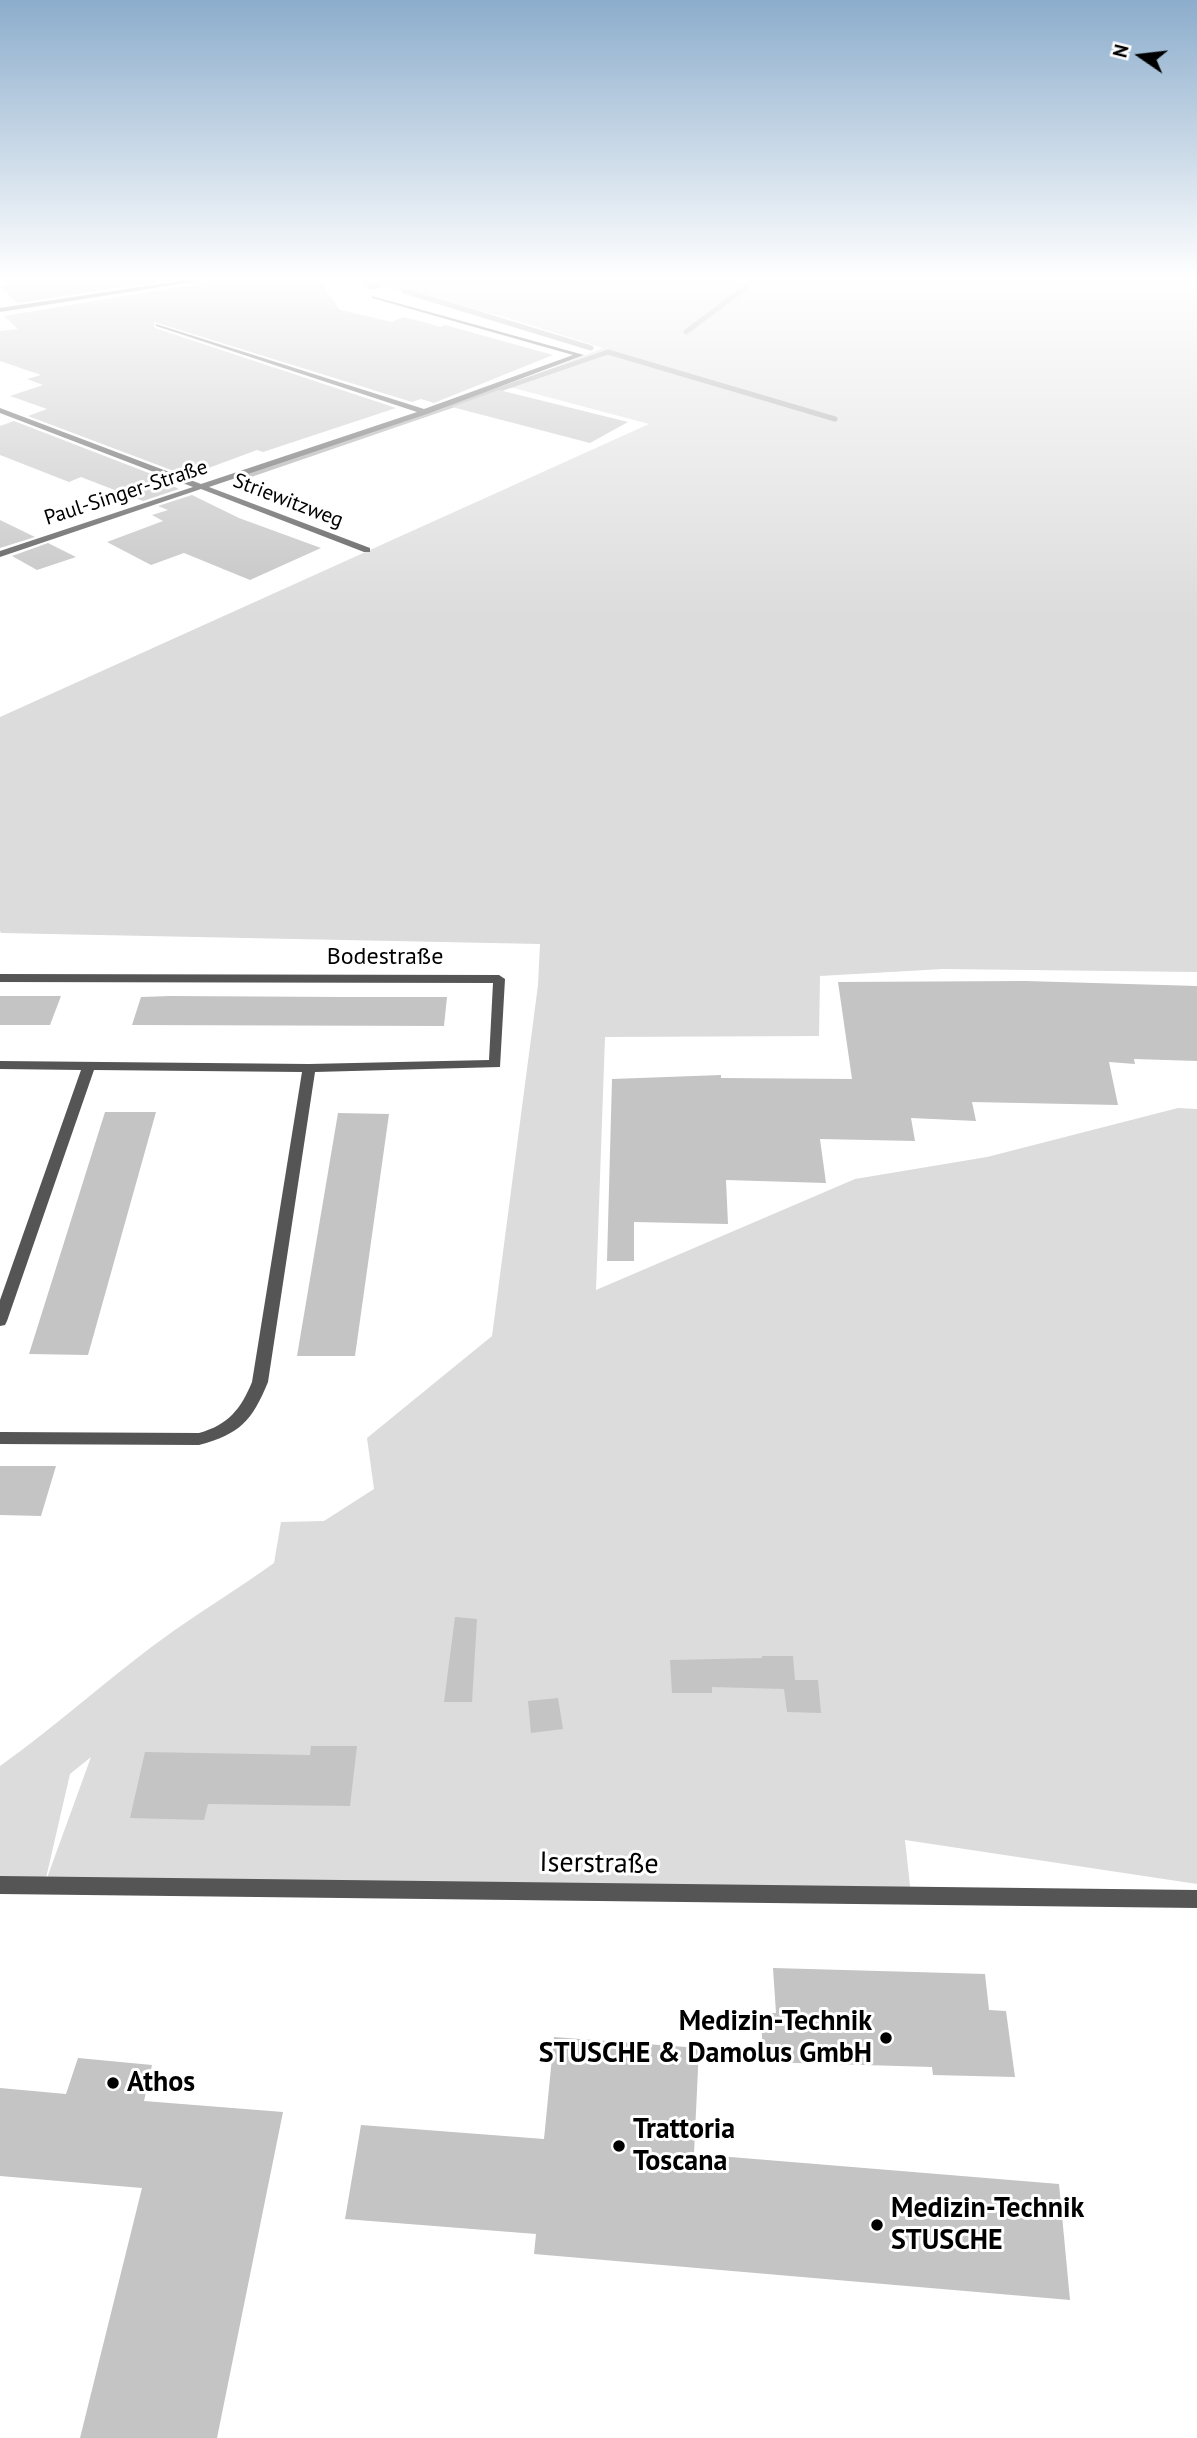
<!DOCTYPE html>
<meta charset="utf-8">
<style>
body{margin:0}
#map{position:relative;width:1197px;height:2438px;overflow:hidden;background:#fff;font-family:"PT Sans",sans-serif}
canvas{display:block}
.north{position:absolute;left:1106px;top:21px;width:70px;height:70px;-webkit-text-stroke:5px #fff;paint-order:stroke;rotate:284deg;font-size:19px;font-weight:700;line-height:28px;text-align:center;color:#000}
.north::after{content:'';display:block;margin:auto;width:24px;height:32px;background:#000;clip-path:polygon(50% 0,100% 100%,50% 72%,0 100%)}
</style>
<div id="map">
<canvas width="1197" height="2438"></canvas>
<div class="north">N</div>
</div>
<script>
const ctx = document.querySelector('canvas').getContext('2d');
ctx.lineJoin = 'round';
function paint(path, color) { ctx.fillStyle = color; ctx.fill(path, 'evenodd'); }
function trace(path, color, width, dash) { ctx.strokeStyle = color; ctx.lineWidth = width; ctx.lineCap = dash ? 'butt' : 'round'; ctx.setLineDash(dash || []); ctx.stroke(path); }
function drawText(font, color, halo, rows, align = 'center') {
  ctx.font = font + ' "PT Sans",sans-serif'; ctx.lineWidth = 6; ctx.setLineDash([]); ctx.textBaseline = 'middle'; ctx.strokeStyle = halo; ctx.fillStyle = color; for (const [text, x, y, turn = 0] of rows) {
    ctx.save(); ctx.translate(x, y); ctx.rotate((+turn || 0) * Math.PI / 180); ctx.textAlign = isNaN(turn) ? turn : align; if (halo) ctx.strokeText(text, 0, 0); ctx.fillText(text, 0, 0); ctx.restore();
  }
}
const green = new Path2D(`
 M359 275H1197V972L943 969 820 976 819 1036 605 1037 596 1290 855 1179 987 1157 1178 1108 1197 1109V1884L905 1840 911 1895 0 1885V1766C59 1724 113 1674 172 1632 206 1608 241 1587 274 1563L281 1522 324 1521 374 1489 367 1438 492 1336 538 985 540 944 1 933 0 931V717L649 424 506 386 603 348 508 318 404 291 372 287ZM91 1757 47 1878H46L70 1774Z`);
const stream = new Path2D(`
 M359 275 372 287 379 286
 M1192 275 1197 276
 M404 291 591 348
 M686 332 762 275
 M238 479 608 352 835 419`);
const building = new Path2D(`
 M41 276H198L17 303 1 287 9 286 5 281Z
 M240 277 316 276 340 310 392 322 404 317 441 327 445 325 553 355 434 403 421 399 412 402 154 322 155 328 396 408 263 452 257 450 187 476 28 416 47 409 10 396 43 385 27 379 41 375 0 361V331L18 329 4 316Z
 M499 390 628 422 590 443 452 407Z
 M14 421 172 482 167 483 179 489 143 501 81 477 69 482 0 455V426Z
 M192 495 239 518 321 548 250 580 184 553 151 565 107 542 163 521 152 515 168 510 158 506Z
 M0 520 35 537 0 548Z
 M48 543 76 557 37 570 12 556Z
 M1025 981 1197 986V1061L1134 1059 1135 1064 1109 1062 1118 1105 972 1102 976 1121 911 1118 915 1141 820 1139 826 1183 726 1180 728 1224 634 1222V1261H607L612 1079 721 1075V1078L852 1079 838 982Z
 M0 996H61L50 1025H0Z
 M170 996 343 997H447L444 1026 132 1025 141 997Z
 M105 1112H156L88 1355 29 1354Z
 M338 1113 389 1114 355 1356H297Z
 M0 1466H56L41 1516 0 1515Z
 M455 1617 477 1619 472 1702H444Z
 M762 1656H793L795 1680H818L821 1713 787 1712 784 1689 712 1687V1693H672L670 1660 762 1658Z
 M558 1698 563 1729 531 1733 528 1701Z
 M311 1746H357L350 1806 208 1804 204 1820 130 1818 145 1752 310 1755Z
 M773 1968 985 1974 989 2010 1006 2011 1015 2077 933 2075 932 2067 763 2062 761 2013H776Z
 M554 2037 699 2048 694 2154 1059 2184 1070 2300 534 2254 536 2234 345 2219 361 2125 544 2139Z
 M78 2058 152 2065 144 2101 283 2112 217 2438H80L142 2188 0 2176V2088L66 2094Z`);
const minor = new Path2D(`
 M219 275H238L0 312V308Z
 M372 296 584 355 427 414 209 487 370 548V552H364L201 489 0 557V551L193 487 0 413V408L201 484 417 412 156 326V324L424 409 573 355 372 298Z
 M0 974 499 975 505 979 500 1067 315 1072 268 1382C252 1421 240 1434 199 1445L0 1444V1432L199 1433C228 1425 241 1409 252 1382L302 1072 94 1070 7 1321 5 1325 0 1326V1300L81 1070 0 1069V1061L309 1064 489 1060 493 983 0 982Z`);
const tertiary = new Path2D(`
 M0 1876 1197 1890V1908L0 1894Z`);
const markers = [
 [886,2038,7,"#000"],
 [113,2083,7,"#000"],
 [619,2146,7,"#000"],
 [877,2225,7,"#000"]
];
const farStreetnames = [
 ["Paul-Singer-Straße",126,493,-18],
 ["Striewitzweg",288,501,21]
];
const streetNames = [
 ["Bodestraße",385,957]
];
const nearStreetnames = [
 ["Iserstraße",599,1864,1]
];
const nearPoinames = [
 ["Medizin-Technik",872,2022,"right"],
 ["STUSCHE & Damolus GmbH",872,2054,"right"],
 ["Athos",127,2083],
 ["Trattoria",633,2130],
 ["Toscana",633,2162],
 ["Medizin-Technik",891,2209],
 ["STUSCHE",891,2241]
];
paint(green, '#dcdcdc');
trace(stream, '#a3a3a3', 5);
paint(building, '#c4c4c4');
paint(minor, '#555');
paint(tertiary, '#555');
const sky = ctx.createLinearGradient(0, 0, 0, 617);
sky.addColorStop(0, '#8cadcc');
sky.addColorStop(0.45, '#fff');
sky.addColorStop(1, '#ffffff00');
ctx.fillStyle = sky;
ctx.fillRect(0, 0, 1197, 617);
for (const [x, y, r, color] of markers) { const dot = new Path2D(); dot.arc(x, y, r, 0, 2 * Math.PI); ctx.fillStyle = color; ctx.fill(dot); trace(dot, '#fff', 2.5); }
drawText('21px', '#000', '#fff', farStreetnames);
drawText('24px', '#000', '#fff', streetNames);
drawText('28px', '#000', '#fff', nearStreetnames);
drawText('bold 28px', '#000', '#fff', nearPoinames, 'left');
</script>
